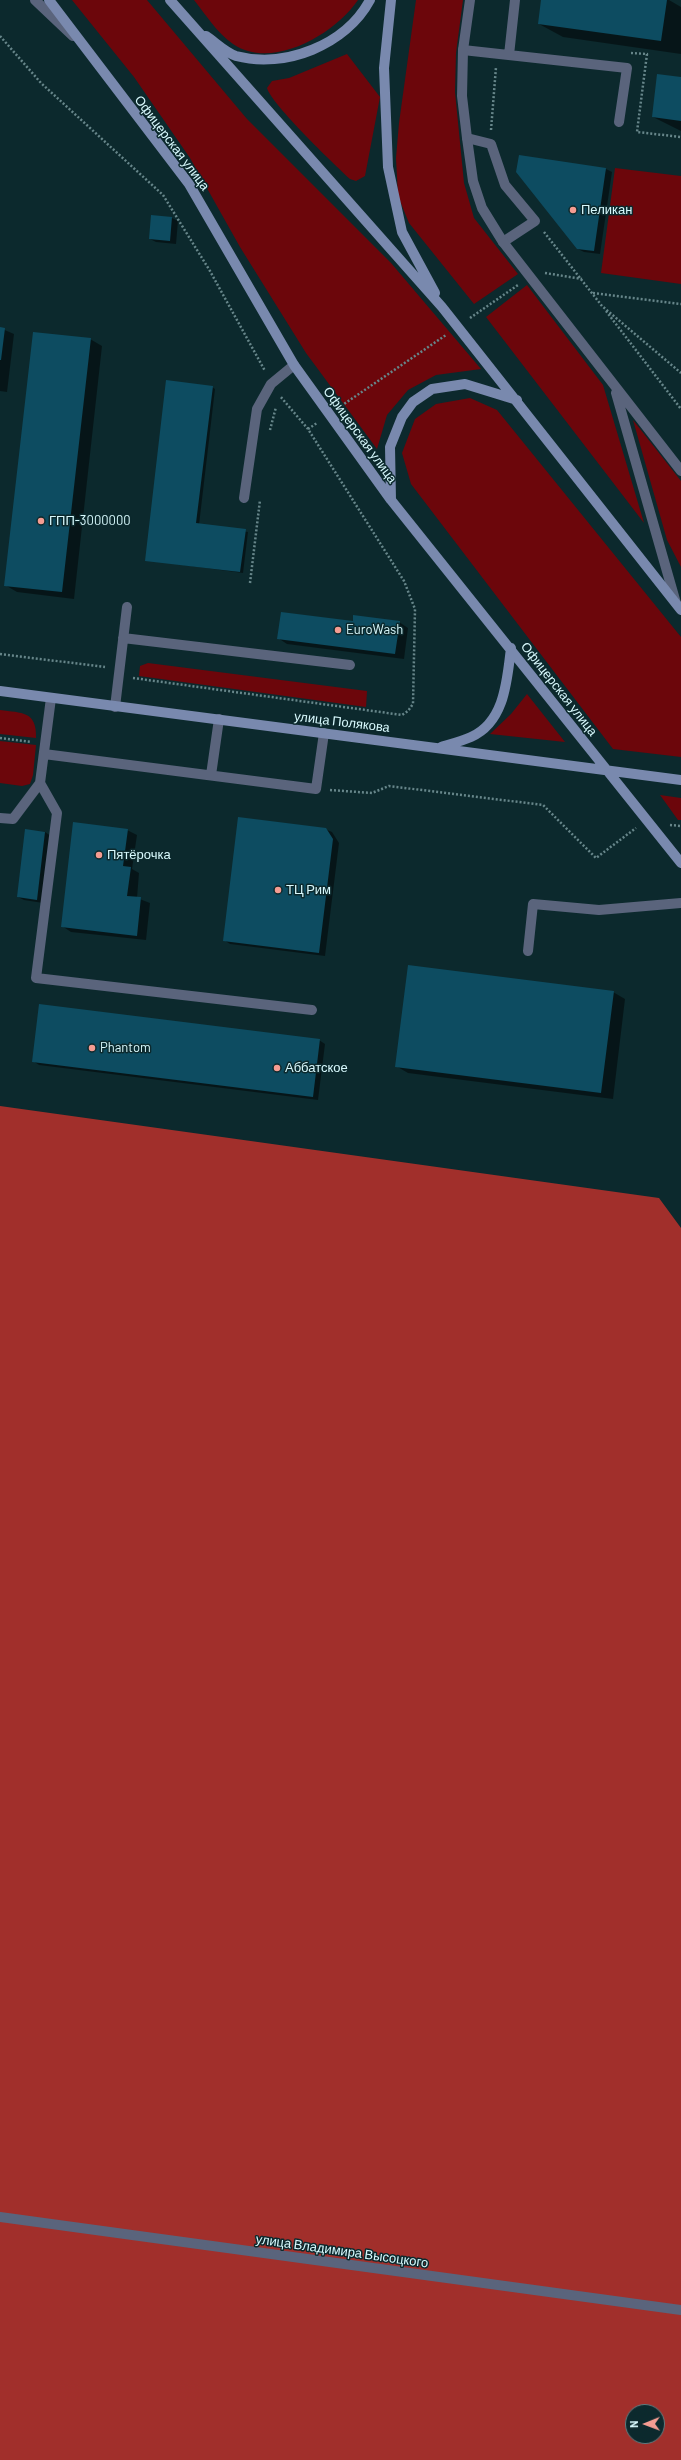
<!DOCTYPE html>
<meta charset="utf-8">
<style>
body{margin:0}
#map{position:relative;width:681px;height:2460px;overflow:hidden;background:#0c292d;font-family:Barlow,sans-serif}
canvas{display:block}
.north{position:absolute;left:625px;top:2404px;width:40px;height:40px;box-sizing:border-box;background:#0c292d;border:1px solid #5e7c80;border-radius:50%;rotate:269deg;font-size:11px;font-weight:700;line-height:16px;text-align:center;color:#d8f9fd}
.north::after{content:'';display:block;margin:auto;width:14px;height:18px;background:#f59c92;clip-path:polygon(50% 0,100% 100%,50% 72%,0 100%)}
</style>
<div id="map">
<canvas width="681" height="2460"></canvas>
<div class="north">N</div>
</div>
<script>
const ctx = document.querySelector('canvas').getContext('2d');
ctx.lineJoin = 'round';
function paint(path, color) { ctx.fillStyle = color; ctx.fill(path, 'evenodd'); }
function trace(path, color, width, dash) { ctx.strokeStyle = color; ctx.lineWidth = width; ctx.lineCap = dash ? 'butt' : 'round'; ctx.setLineDash(dash || []); ctx.stroke(path); }
function drawText(font, color, halo, rows, align = 'center') {
  ctx.font = font + ' Barlow,sans-serif'; ctx.lineWidth = 3; ctx.setLineDash([]); ctx.textBaseline = 'middle'; ctx.strokeStyle = halo; ctx.fillStyle = color; for (const [text, x, y, turn = 0] of rows) {
    ctx.save(); ctx.translate(x, y); ctx.rotate((+turn || 0) * Math.PI / 180); ctx.textAlign = isNaN(turn) ? turn : align; if (halo) ctx.strokeText(text, 0, 0); ctx.fillText(text, 0, 0); ctx.restore();
  }
}
const green = new Path2D(`
 M72 0H147L247 119 391 263 481 369 436 375 408 390 387 415 377 449 306 353 240 247 190 158 134 77Z
 M194 0H358C335 34 272 71 233 44 217 33 206 15 194 0Z
 M416 0H463L456 53 455 92 464 183 474 218 518 274 474 304 409 223 398 196 396 158 399 123Z
 M347 54 380 97 365 176 356 181 350 179C334 164 272 105 267 88L272 81 289 78Z
 M615 168 681 176V284L601 273Z
 M527 285 603 385 644 523 486 317Z
 M470 398 497 410 681 637V757L613 749 411 484 402 453 415 419 436 404Z
 M633 420 681 481V567L667 540Z
 M148 663 367 691 366 707 139 676 140 666Z
 M527 694 565 742 490 734 511 714Z
 M0 710C22 713 37 711 36 738L0 734Z
 M0 741 36 745 33 775 30 784 22 786 0 783Z
 M660 795 681 798V820H678Z`);
const forest = new Path2D(`
 M0 1106 659 1198 681 1228V2460H0ZM633 2412H657V2436H633Z`);
const shadow = new Path2D(`
 M542 0H669L681 7V54L563 37 539 24Z
 M681 78V131L653 117Z
 M606 169 612 172 600 254 584 252 578 249Z
 M172 218 178 221 176 244 156 242 150 239Z
 M0 328 14 334 7 392 0 391Z
 M90 339 102 346 74 599 17 592 5 585Z
 M212 387 215 389 199 525 248 532 243 573 146 560Z
 M353 622H399L408 628 404 659 287 644 278 638Z
 M325 829 332 832 339 843 325 956 230 944 224 940Z
 M127 830 137 835 132 869 139 873 137 898 150 903 146 940 71 932 62 926Z
 M45 832 51 836 43 903 24 900 18 897Z
 M613 992 625 999 613 1099 408 1073 396 1066Z
 M319 1040 325 1044 318 1100 39 1065 33 1061Z`);
const building = new Path2D(`
 M541 0H667L661 41 538 24Z
 M657 74 681 77V121L652 117Z
 M519 155 606 168 594 251 577 249 516 172Z
 M151 215 172 217 170 241 149 239Z
 M0 327 5 328 1 360H0Z
 M33 332 91 338 62 592 4 586Z
 M166 380 213 386 196 523 246 529 240 572 145 561Z
 M281 612 353 621V615L400 621 395 654 277 639Z
 M238 817 326 828 333 839 319 953 223 941Z
 M73 822 128 829 123 866 131 867 127 896 141 897 137 936 61 927Z
 M25 829 45 832 37 900 17 897Z
 M408 965 614 991 601 1093 395 1067Z
 M39 1004 320 1039 313 1097 32 1062Z`);
const path = new Path2D(`
 M0 36 41 83 163 195 210 271 265 371
 M631 53 647 54 637 132 681 137
 M491 130 496 67
 M544 232 602 306 681 373
 M545 273 582 279
 M593 293 681 304
 M606 311 681 409
 M470 318 518 285
 M341 406 446 335
 M308 429 317 423
 M270 430 276 407
 M250 583 260 500
 M0 654 105 667
 M133 678 402 715 408 711 413 704 415 609 404 581 308 429 280 396
 M0 738 31 742
 M330 790 372 793 389 786 543 805 596 858 636 828
 M670 825 681 826`);
const lane = new Path2D(`
 M35 0 73 36
 M463 50 627 68 619 122
 M509 55 515 0
 M467 138 491 144 505 185 535 221 503 242
 M244 498 257 409 271 384 294 365
 M123 638 350 665
 M115 707 127 607
 M44 754 316 789 324 733
 M211 775 219 719
 M40 783 57 813 36 978 312 1010
 M0 818 13 819 40 783 51 698
 M528 951 533 904 599 910 681 903`);
const street = new Path2D(`
 M470 0 463 50 462 96 467 138 473 181 482 208 503 242 681 471
 M616 393 676 603
 M0 2217 681 2310`);
const secondary = new Path2D(`
 M49 0 189 184 294 365 391 500 681 863
 M170 0 442 307 681 610
 M391 0 384 68 388 167 402 232 435 293
 M206 36C215 42 226 53 236 56 285 69 346 45 370 0
 M391 500 390 447 402 417 413 402 432 389 465 384 517 400
 M0 691 681 780
 M441 747C451 744 462 741 471 737 505 722 507 680 511 648`);
const markers = [
 [573,210,4,"#f59c92"],
 [41,521,4,"#f59c92"],
 [338,630,4,"#f59c92"],
 [99,855,4,"#f59c92"],
 [278,890,4,"#f59c92"],
 [92,1048,4,"#f59c92"],
 [277,1068,4,"#f59c92"]
];
const streetNames = [
 ["Офицерская улица",172,143,53],
 ["Офицерская улица",360,435,54],
 ["Офицерская улица",559,689,52],
 ["улица Полякова",342,722,7],
 ["улица Владимира Высоцкого",342,2251,8]
];
const poiNames = [
 ["Пеликан",581,210],
 ["ГПП-3000000",49,521],
 ["EuroWash",346,630],
 ["Пятёрочка",107,855],
 ["ТЦ Рим",286,890],
 ["Phantom",100,1048],
 ["Аббатское",285,1068]
];
paint(green, '#6c060b');
paint(forest, '#a12f2b');
paint(shadow, '#0007');
paint(building, '#0d4c61');
trace(path, '#67868a', 2.5, [2, 2]);
trace(lane, '#5a647c', 10);
trace(street, '#5a647c', 10);
trace(secondary, '#7989ae', 10);
for (const [x, y, r, color] of markers) { const dot = new Path2D(); dot.arc(x, y, r, 0, 2 * Math.PI); ctx.fillStyle = color; ctx.fill(dot); trace(dot, '#0c292d', 1.5); }
drawText('13px', '#d8f9fd', '#0c292d', streetNames);
drawText('13px', '#d8f9fd', '#0c292d', poiNames, 'left');
</script>
